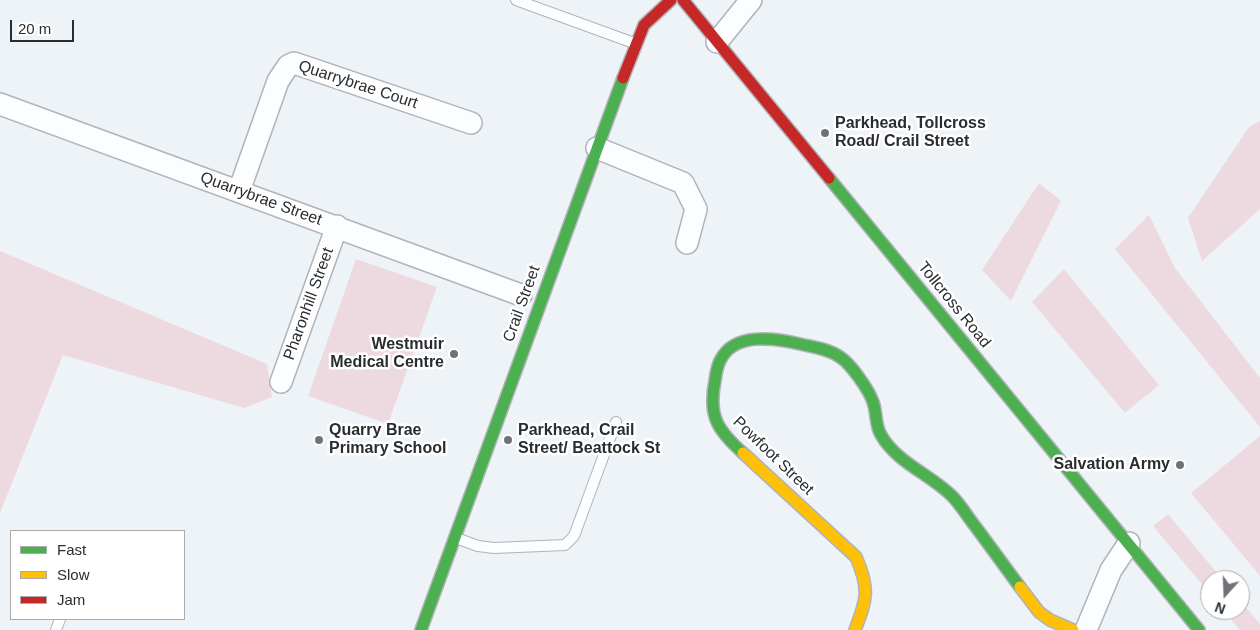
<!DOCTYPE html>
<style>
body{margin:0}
#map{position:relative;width:1260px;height:630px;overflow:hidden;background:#eef3f8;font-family:Arial,sans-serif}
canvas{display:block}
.legend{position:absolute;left:10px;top:530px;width:175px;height:90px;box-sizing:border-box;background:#fff;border:1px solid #aaabac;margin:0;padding:6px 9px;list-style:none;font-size:15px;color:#2a2d30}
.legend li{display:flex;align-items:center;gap:10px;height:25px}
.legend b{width:25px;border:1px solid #aaabac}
.north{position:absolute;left:1200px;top:570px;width:50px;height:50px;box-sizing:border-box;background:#fff;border:1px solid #aaabac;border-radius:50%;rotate:200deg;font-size:14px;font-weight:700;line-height:20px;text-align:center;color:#2a2d30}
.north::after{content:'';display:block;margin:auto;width:18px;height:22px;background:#6f7276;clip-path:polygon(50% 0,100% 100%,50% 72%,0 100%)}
.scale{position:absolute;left:10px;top:20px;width:64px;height:22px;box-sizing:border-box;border:2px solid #2a2d30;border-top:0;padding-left:6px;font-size:15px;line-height:18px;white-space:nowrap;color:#2a2d30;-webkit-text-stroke:4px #fff;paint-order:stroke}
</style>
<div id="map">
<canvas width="1260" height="630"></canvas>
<ul class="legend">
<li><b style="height:6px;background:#4caf50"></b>Fast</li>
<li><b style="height:6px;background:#ffc107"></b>Slow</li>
<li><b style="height:6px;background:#c62828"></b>Jam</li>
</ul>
<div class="north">N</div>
<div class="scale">20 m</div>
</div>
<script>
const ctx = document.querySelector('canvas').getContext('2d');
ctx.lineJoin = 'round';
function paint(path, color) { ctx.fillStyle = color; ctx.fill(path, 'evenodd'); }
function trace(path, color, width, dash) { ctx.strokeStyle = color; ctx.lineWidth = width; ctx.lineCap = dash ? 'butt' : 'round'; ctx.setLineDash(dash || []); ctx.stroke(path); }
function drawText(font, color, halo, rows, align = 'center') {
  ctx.font = font + ' Arial,sans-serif'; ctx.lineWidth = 5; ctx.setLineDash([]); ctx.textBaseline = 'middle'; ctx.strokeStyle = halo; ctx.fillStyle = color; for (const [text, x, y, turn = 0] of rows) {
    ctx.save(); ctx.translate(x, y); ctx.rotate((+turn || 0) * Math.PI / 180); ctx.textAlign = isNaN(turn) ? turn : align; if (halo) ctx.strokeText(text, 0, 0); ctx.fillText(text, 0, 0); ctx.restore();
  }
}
const green = new Path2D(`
 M1260 121V209L1202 261 1188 218 1249 127Z
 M1039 183 1061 201 1011 301 982 270Z
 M1149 215 1175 268 1260 378V427L1115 249Z
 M0 251 267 364 272 397 244 408 63 355 0 513Z
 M356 259 437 287 388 424 308 396Z
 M1064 269 1159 385 1125 413 1032 302Z
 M1260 436V576L1191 493Z
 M1168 514 1223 580H1210V594L1153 526Z
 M1240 600 1260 624V630H1240L1223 610H1240Z`);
const lane = new Path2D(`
 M516 0 634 43
 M456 538 478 546 494 548 565 545 574 536 616 422
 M56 630 60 619`);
const street = new Path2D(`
 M717 42 751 0
 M0 104 521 295
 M597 148 683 183 696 209 687 243
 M239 191 278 81 288 66 294 63 471 123
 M281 382 337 226
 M1086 630 1111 570 1129 543`);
const fast = new Path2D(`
 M829 178 1199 630
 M743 453C717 430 708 415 715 381 716 373 717 365 721 359 735 332 776 338 800 344 813 347 829 349 840 357 851 364 869 390 873 402 877 413 875 425 881 435 897 463 930 474 952 496 961 505 967 516 975 526 990 546 1005 567 1020 587
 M421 630 623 78`);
const slow = new Path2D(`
 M743 453 856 557C870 589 867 599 855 630
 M1020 587 1039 612 1050 620 1073 630`);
const jam = new Path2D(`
 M683 0 829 178
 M623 78 644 25 671 0`);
const markers = [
 [825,133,5,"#6f7276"],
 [454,354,5,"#6f7276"],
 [319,440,5,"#6f7276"],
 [508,440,5,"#6f7276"],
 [1180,465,5,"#6f7276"]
];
const streetNames = [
 ["Quarrybrae Court",358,85,18],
 ["Quarrybrae Street",261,199,20],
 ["Pharonhill Street",309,304,-70],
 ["Crail Street",522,304,-70],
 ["Tollcross Road",954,305,51],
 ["Powfoot Street",773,456,44]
];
const poiNames = [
 ["Parkhead, Tollcross",835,124],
 ["Road/ Crail Street",835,142],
 ["Westmuir",444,345,"right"],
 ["Medical Centre",444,363,"right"],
 ["Quarry Brae",329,431],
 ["Primary School",329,449],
 ["Parkhead, Crail",518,431],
 ["Street/ Beattock St",518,449],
 ["Salvation Army",1170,465,"right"]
];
paint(green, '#eddae0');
trace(lane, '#b0b3b7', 12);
trace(street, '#b0b3b7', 24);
trace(fast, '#b0b3b7', 14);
trace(slow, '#b0b3b7', 14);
trace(jam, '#b0b3b7', 14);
trace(lane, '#fcfdfe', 10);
trace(street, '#fcfdfe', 21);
trace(fast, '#4caf50', 11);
trace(slow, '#ffc107', 11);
trace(jam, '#c62828', 11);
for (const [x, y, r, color] of markers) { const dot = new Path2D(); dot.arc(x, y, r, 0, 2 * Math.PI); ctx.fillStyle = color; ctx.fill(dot); trace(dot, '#fff', 2); }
drawText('16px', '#2a2d30', '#fff', streetNames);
drawText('bold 16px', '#2a2d30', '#fff', poiNames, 'left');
</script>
